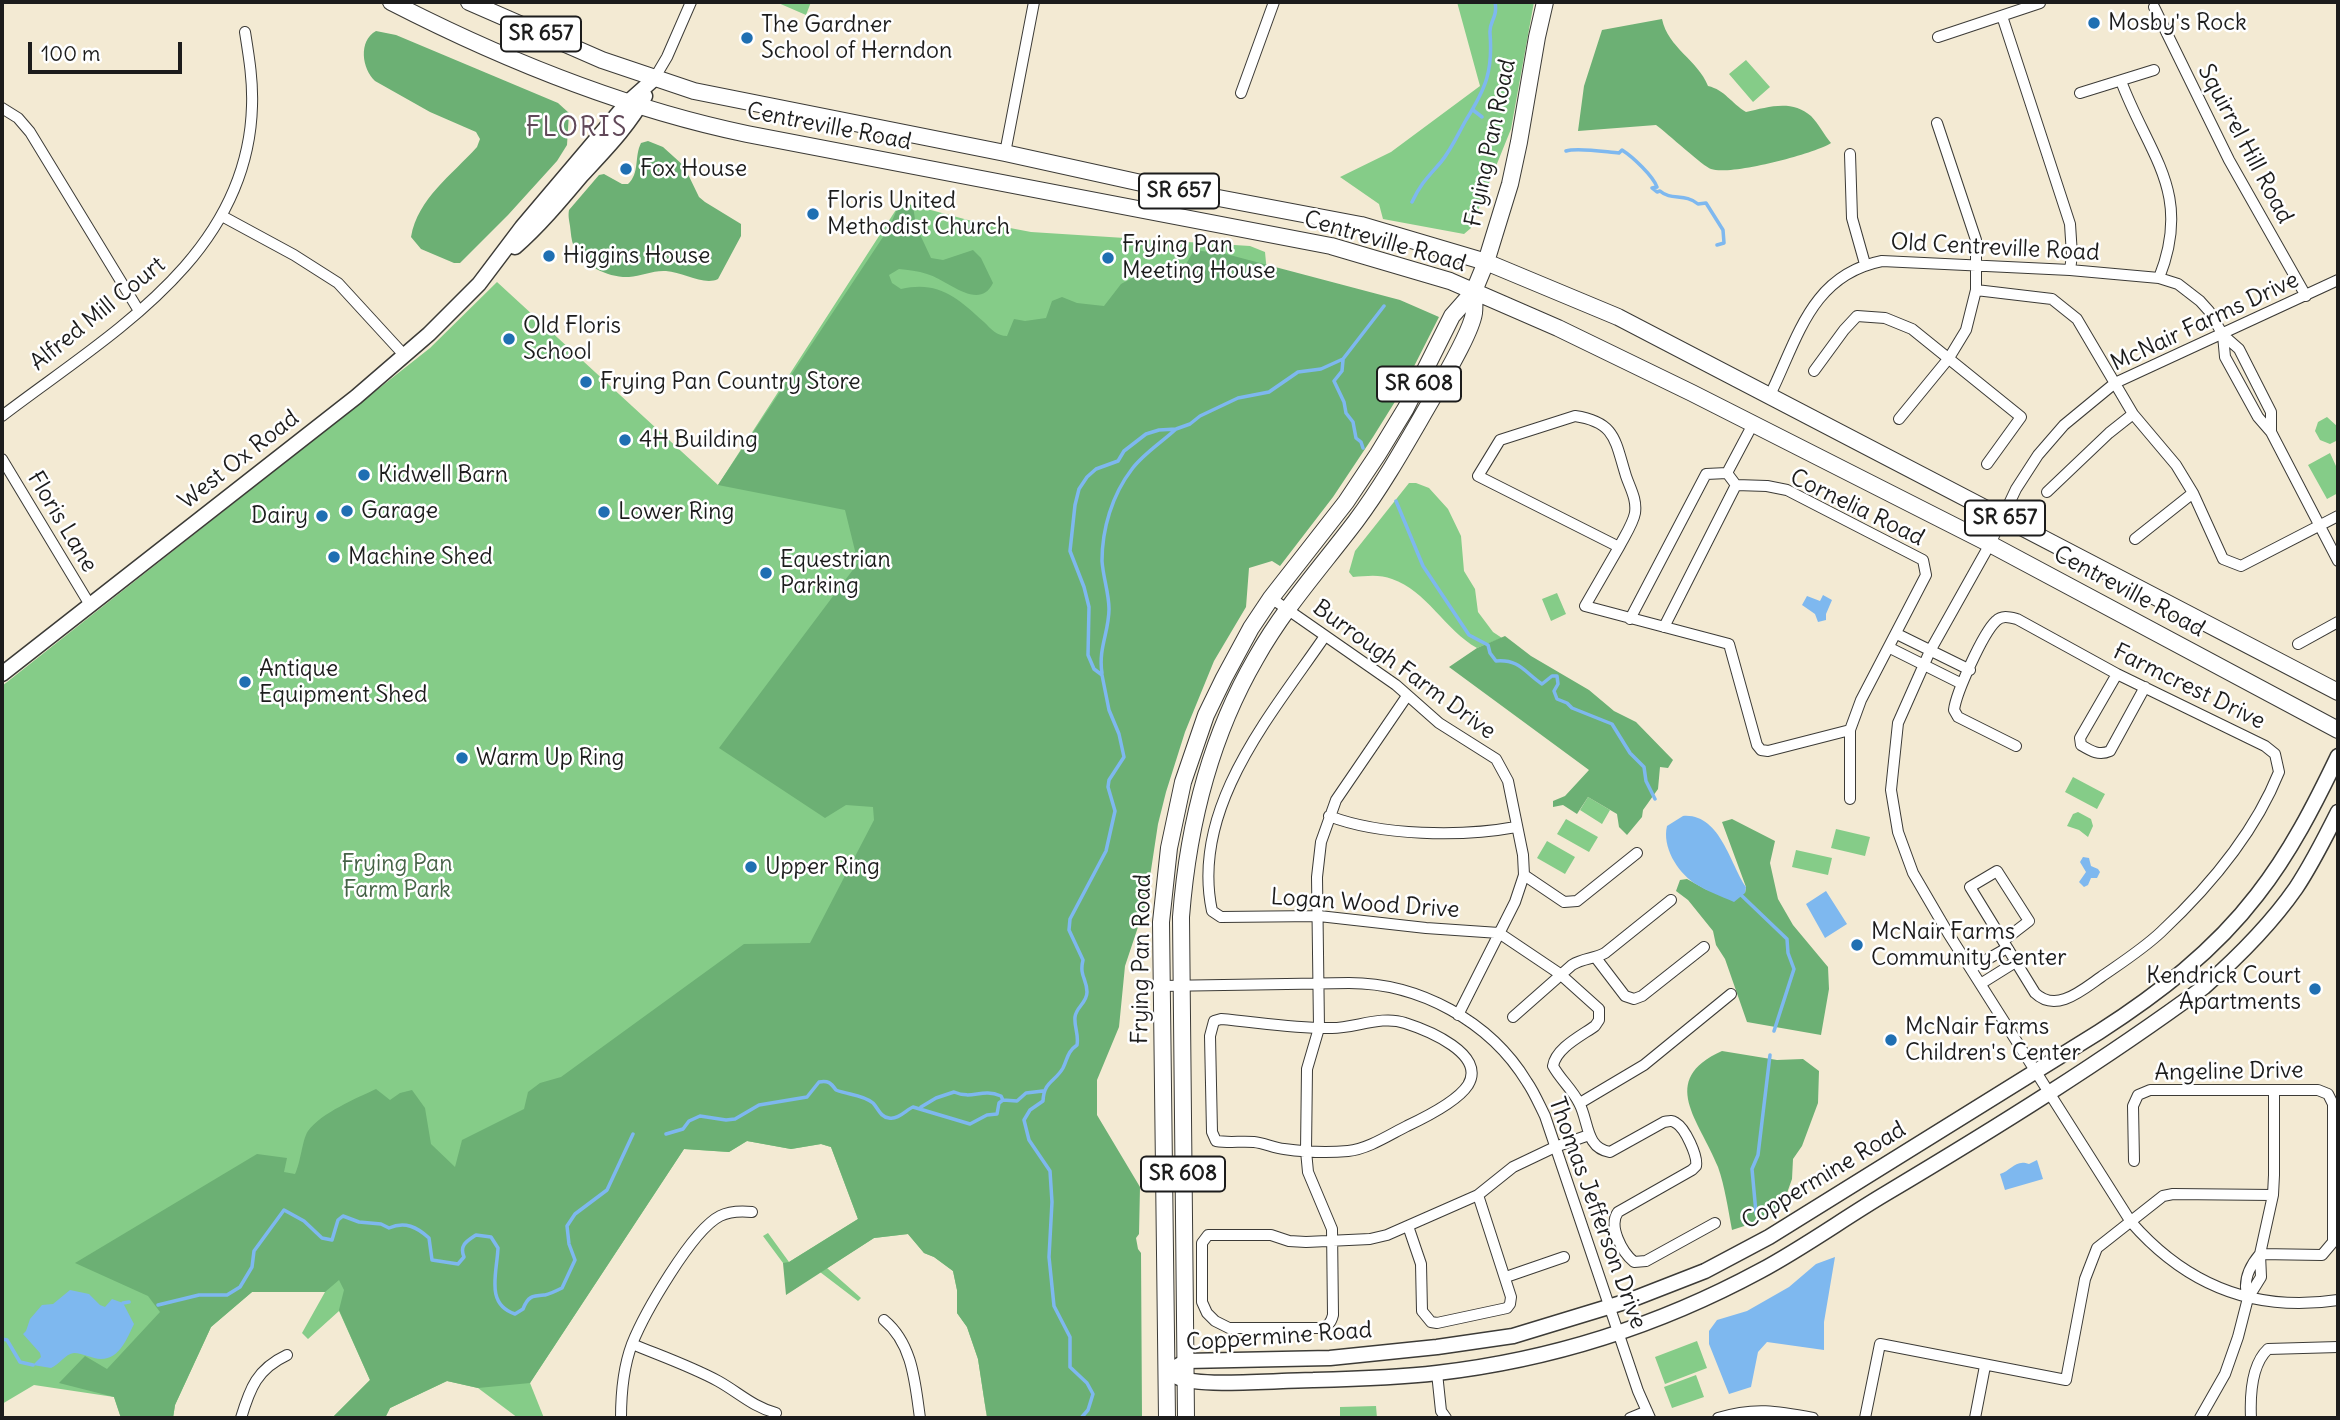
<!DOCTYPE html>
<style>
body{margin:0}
#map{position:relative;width:2340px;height:1420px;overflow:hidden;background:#f3ead3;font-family:Delius,sans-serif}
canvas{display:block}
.frame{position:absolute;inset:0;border:4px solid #1c1c1c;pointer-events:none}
.scale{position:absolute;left:28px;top:42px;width:154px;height:32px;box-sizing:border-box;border:4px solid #1c1c1c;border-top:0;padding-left:9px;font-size:21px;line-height:24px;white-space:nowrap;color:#1c1c1c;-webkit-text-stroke:5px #fff;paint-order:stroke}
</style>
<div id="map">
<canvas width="2340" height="1420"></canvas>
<div class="frame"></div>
<div class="scale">100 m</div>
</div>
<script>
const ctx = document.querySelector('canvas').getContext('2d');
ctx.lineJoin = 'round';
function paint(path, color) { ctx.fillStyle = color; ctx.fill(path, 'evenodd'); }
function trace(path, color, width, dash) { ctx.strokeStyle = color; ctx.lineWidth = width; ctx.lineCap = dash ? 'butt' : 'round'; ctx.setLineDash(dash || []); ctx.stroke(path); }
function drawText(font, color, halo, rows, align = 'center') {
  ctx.font = font + ' Delius,sans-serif'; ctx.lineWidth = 5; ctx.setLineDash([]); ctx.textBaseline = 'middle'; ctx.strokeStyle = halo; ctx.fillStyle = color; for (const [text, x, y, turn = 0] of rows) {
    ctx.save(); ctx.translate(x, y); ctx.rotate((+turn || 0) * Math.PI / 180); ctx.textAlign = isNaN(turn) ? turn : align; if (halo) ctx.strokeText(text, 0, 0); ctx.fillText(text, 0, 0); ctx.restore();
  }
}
const green = new Path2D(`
 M776 2H811L806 15Z
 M1457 2H1534L1511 129 1471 228 1464 234 1383 219 1379 204 1340 177 1391 152 1480 86Z
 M1746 60 1770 87 1753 102 1729 74Z
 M901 202 968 220 1031 232 1250 246 1265 252 1281 421 947 1089 987 1418 978 1359 967 1327 957 1313V1290L953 1271 934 1257 924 1253 908 1234 874 1238 827 1268 861 1298 858 1301 820 1272 791 1291 786 1267 763 1236 768 1233 789 1262 858 1219 831 1147 821 1144 791 1149 747 1141 729 1152 684 1149 530 1383 544 1418H518L478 1388 447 1381 390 1408 385 1418H332L370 1380 339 1311 308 1339 302 1333 325 1292H252L211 1327 175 1405 173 1418H121L114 1397 34 1385 2 1404V686L430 348 497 282 718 485Z
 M2327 417 2338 427V440L2330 444 2320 440 2315 431 2318 422Z
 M2330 453 2336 466 2338 465V493L2327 499 2308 465Z
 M1409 483H1416L1429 488 1448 509 1461 536 1464 571 1475 589 1478 612 1493 632 1502 638 1477 648C1445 630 1426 590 1392 579 1380 574 1366 576 1353 577L1349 572 1355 551Z
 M1557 593 1566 614 1551 621 1542 599Z
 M2073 777 2105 794 2097 809 2065 792Z
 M1588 797 1610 810 1602 824 1580 810Z
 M2078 812 2091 819 2093 826 2088 837 2079 830 2067 826 2073 814Z
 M1566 819 1598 837 1589 852 1557 834Z
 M1836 829 1870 837 1865 856 1831 848Z
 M1547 841 1575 857 1565 874 1537 858Z
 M1796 850 1832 858 1828 875 1792 867Z
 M1697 1341 1707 1368 1665 1384 1655 1357Z
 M1696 1375 1704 1397 1672 1408 1664 1387Z
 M1376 1406 1377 1418H1340V1407Z`);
const forest = new Path2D(`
 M1662 19C1668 48 1698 60 1708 86 1725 90 1731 103 1746 112 1768 107 1792 99 1811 116 1819 124 1824 135 1831 143 1814 154 1730 176 1711 169 1704 167 1667 133 1656 125L1578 131 1584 86 1602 30Z
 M376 31 396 35 558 103 569 113 567 145 557 161 508 215 460 263H454L421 249 411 237C418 198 452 175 477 147L480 139 476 132 430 112 375 81C362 69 358 41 376 31Z
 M648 141 663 147 684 166 699 197 705 202 741 224V236L718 279C704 286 683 272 666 271 654 270 641 276 629 277 609 278 583 266 574 247 571 240 571 233 570 226 569 219 568 216 569 210L599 175 604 174 622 184H628C640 173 634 157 641 143Z
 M900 202 913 206 916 226 931 258 943 260 973 250 981 258 993 283C979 312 948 280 927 274 918 271 908 270 899 269L889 275 892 283 901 289C938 280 958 298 984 322 991 329 997 336 1007 336L1014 319 1025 321 1046 318 1052 301 1062 297 1077 303 1104 306 1121 284 1140 274 1181 273 1194 250 1226 254 1400 300 1439 317 1401 392 1373 437 1333 497 1280 566 1272 561 1249 568 1246 607 1214 661 1185 732 1166 792 1158 824 1146 903 1125 966 1119 1027 1097 1080V1115L1140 1187 1139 1234 1136 1238 1138 1249 1141 1253 1142 1418H987L978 1359 967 1327 957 1313V1290L953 1271 934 1257 924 1253 908 1234 874 1238 786 1295 783 1263 789 1262 858 1219 831 1147 821 1144 791 1149 747 1141 729 1152 684 1149 530 1383 478 1388 447 1381 390 1408 385 1418H332L370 1380 339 1310 344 1290 339 1280 325 1292H252L211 1327 175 1405 173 1418H121L114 1397 59 1383 85 1356 107 1369 160 1312 148 1296 75 1263 257 1154 287 1158 284 1172 295 1174C301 1162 302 1140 308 1131 321 1113 357 1098 376 1089L390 1100 400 1093 412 1090 425 1108 431 1144 455 1167 462 1140 524 1109 528 1092 540 1083 561 1077 744 944 810 943 874 820 873 807 846 805 825 818 719 748 858 563 845 510 718 485 889 228Z
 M1505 636 1531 656 1589 690 1614 711 1636 722 1673 760 1668 768 1660 767 1658 789 1643 810 1642 817 1627 835 1619 827 1617 814 1588 797 1577 814 1563 805 1553 807V801L1565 796 1589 770 1449 667 1477 648Z
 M1732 819 1775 841 1770 863 1778 899 1793 925 1828 967 1829 989 1821 1035 1747 1022 1725 959 1716 945 1713 931 1688 900 1676 891 1680 880 1687 879 1707 890 1745 893 1746 887 1722 822Z
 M1722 1051 1777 1060 1803 1059 1819 1071 1818 1103 1802 1146 1793 1159 1792 1179 1787 1193 1778 1203 1775 1216 1732 1230C1728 1209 1725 1187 1718 1167 1700 1121 1657 1080 1722 1051Z`);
const water = new Path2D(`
 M1823 595 1832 600 1826 614V620L1818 622 1815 614 1802 605 1807 596 1820 601Z
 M1683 816C1720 813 1730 864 1746 887L1745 893 1734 902C1721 896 1706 891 1694 883 1677 871 1662 847 1667 826Z
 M2083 857 2089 858 2091 866 2098 869 2100 872 2097 878H2091L2088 885 2084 887 2079 882 2086 872 2080 862Z
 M1826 891 1847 924 1825 938 1806 904Z
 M2037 1160 2043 1179 2005 1190 2000 1174C2011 1171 2015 1159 2029 1164Z
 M1835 1257 1824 1322V1350L1767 1342 1758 1352 1751 1387 1729 1394 1709 1344V1331L1717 1320 1747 1311 1789 1287 1816 1264Z
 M70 1290 89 1294 100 1305 105 1307 112 1299 123 1303 134 1324C127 1338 120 1359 101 1359 92 1359 83 1353 74 1353 65 1354 59 1365 51 1368L33 1365 41 1357 40 1353 23 1334 26 1331 30 1319 42 1305 53 1304Z`);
const stream = new Path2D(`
 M1473 110 1482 117
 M1566 151C1577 147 1606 152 1619 153L1622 150C1633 157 1653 176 1657 187L1652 188 1657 192 1660 191C1671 201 1685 193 1698 204L1706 203 1723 230 1724 243 1717 245
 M1412 202C1421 183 1428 177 1441 162 1451 150 1458 134 1466 120 1486 88 1493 71 1490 33 1489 21 1498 18 1495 2
 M1343 360 1342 371 1334 381 1344 402 1346 413 1353 422 1356 438 1361 442 1363 448
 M1396 501 1423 566 1469 635 1488 645 1490 653 1496 661C1520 659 1525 673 1542 684L1552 676H1557L1558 684 1554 691 1557 699 1567 703 1572 708 1612 724 1630 753 1644 767 1646 781 1655 799
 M1102 673C1098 649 1109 632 1109 609 1109 593 1103 577 1102 561 1102 529 1112 495 1132 469 1143 454 1162 442 1176 429
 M1740 894 1787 939 1788 953 1794 969 1774 1031
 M921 1107 936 1098 954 1092C973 1100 981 1088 1001 1096L1003 1100 1017 1101 1026 1093 1043 1091
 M666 1134 683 1129 689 1121 700 1116 726 1120 735 1119 759 1105 807 1097 819 1082C828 1080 831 1083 836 1090 848 1095 862 1094 873 1103 878 1108 880 1117 889 1118 898 1120 906 1110 913 1107L970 1124 987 1115 997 1114 999 1103 1003 1100
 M1756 1213 1752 1169 1758 1155 1770 1055
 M123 1303 129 1302
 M158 1305 199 1295H227L240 1287 252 1267 254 1251 284 1210 304 1221 322 1238 332 1240 338 1220 343 1216 359 1222 381 1224 389 1228C405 1221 417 1227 429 1238L432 1260 458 1264 464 1257C459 1245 467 1241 476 1235L491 1237 498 1248C497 1273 485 1304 515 1314L523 1309C528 1296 532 1296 545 1295 550 1294 556 1291 562 1288L575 1260 569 1244 567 1226 575 1214 607 1190 633 1134
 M2 1339 7 1340 20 1362 33 1365
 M1081 1418 1088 1410 1093 1394 1087 1383 1070 1367V1337L1054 1306 1049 1257 1052 1202 1050 1171 1029 1140 1024 1120 1030 1110 1043 1101C1044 1081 1055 1082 1063 1068 1068 1058 1067 1052 1077 1045 1079 1034 1074 1027 1075 1017 1076 1007 1087 1003 1087 992 1087 979 1079 976 1083 960L1069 930 1070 919 1106 851 1115 811 1108 787 1109 780 1124 757 1119 734 1109 710 1102 675 1094 669 1088 655 1089 607 1084 587 1070 551 1075 505 1079 489 1087 477 1096 469 1118 461 1124 451 1146 434 1159 430 1176 429 1190 424 1200 416 1238 398 1269 392 1298 372 1321 369 1343 359 1384 306`);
const street = new Path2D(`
 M2154 7 2229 160 2306 296
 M2002 16 2070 224 2072 255 2070 270
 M1938 37 2040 3
 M654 79 667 57 691 2
 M2121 81C2149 156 2193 192 2159 278
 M1241 93 1274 2
 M2080 93 2154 70
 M2 108 18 118 30 132 139 311
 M1005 153 1034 2
 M1850 154 1852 218 1865 264
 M222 216 294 255 338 283 405 356
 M2338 280 2115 383 2064 425 2038 455 2016 489 1990 544 1930 651 1898 723 1891 790 1898 832 1913 873 1948 933 2131 1222C2186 1285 2254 1313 2338 1300
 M1976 290 2052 299 2077 319 2133 414 2176 465 2193 493 2223 559 2241 566 2338 516
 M1814 371 1844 330 1857 316 1885 318 1912 329 2021 417 1987 464
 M1770 395C1798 338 1811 275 1882 261L2070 270 2159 278 2178 284 2200 301 2209 311 2223 335 2239 349 2271 412V432L2258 417 2225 357 2223 335
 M2 416C108 335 248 257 252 106 253 81 249 57 245 32
 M1575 416C1616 422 1615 441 1626 476 1630 488 1637 499 1635 513 1633 524 1624 537 1619 547L1478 476 1500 440Z
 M1899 419 1949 358 1966 330 1976 290V240L1937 123
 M2271 432 2338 561
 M2 459 90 605
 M1727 473 1753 424
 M1736 485 1767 486 1787 490 1923 560 1926 575 1861 700 1850 730V799
 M2047 492 2109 433 2133 414
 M2135 539 2193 493
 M1619 547 1585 606 1729 644 1757 745 1761 750 1768 751 1850 730
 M1271 598 1396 685 1439 723 1496 759 1508 781 1523 855 1524 875 1515 902 1458 1015
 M1630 619 1706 474 1727 473
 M1664 627 1736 485 1727 473
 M1897 634 1970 670
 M1325 636C1271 715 1190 808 1212 911L1221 917 1319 916 1426 928 1499 933 1560 974 1599 1009V1020L1595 1026C1581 1036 1556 1048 1553 1066 1560 1079 1572 1089 1579 1103 1589 1121 1585 1148 1610 1152L1664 1122C1670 1121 1671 1120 1676 1123 1685 1128 1698 1156 1696 1166L1692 1170 1618 1212C1608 1226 1622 1252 1634 1262L1646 1261 1715 1223
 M2298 644 2338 622
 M1890 648 1962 684
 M2117 674 2080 738 2081 745C2091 751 2099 756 2110 751L2145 687
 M1407 696 1336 800 1321 842 1317 877 1319 1028 1307 1069 1306 1151 1308 1172 1332 1229 1333 1315C1331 1323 1328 1326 1321 1328H1229L1215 1321 1207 1313 1202 1302V1243L1208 1235H1271L1289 1241 1306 1242 1370 1239 1387 1235 1478 1195 1513 1167 1555 1147 1589 1135
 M1329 816C1381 836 1462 837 1516 827
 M1524 875 1564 902 1577 901 1637 853
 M2003 941 2029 921 1997 871 1970 887 2035 993C2056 1013 2081 991 2101 977 2121 963 2143 949 2161 932 2208 888 2255 832 2279 772L2275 754 2265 746 2117 674 2017 619C2009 617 2002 615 1996 621 1983 633 1956 693 1954 710L1958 717 2016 746
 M1596 958 1625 996 1634 999 1642 996 1704 947
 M1972 968 2007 948
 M1982 983 2014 963
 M1161 986 1349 983C1419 983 1490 1021 1527 1082 1534 1092 1539 1104 1545 1116L1638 1391 1650 1418
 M1513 1017 1572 965C1583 958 1594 959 1605 953L1671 900
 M1221 1019C1257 1022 1295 1029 1332 1028 1355 1028 1382 1015 1405 1023 1427 1030 1487 1054 1468 1085 1457 1102 1424 1118 1407 1126 1389 1135 1368 1149 1348 1151 1328 1153 1305 1152 1284 1149 1274 1148 1264 1143 1254 1142 1241 1141 1229 1143 1216 1141L1212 1132 1210 1036 1214 1021Z
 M1580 1103 1644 1065 1731 994
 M2134 1161 2133 1106 2138 1095 2150 1090H2318L2328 1094 2333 1104V1242L2322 1255 2260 1254
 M1408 1226 1421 1264 1422 1311 1431 1322 1437 1323 1507 1308 1510 1304 1511 1297 1478 1195
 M1506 1277 1564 1257
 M2248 1298C2242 1281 2249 1267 2260 1254
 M884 1320C913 1344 915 1383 920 1418
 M632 1344C661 1356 690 1366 718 1381 738 1392 753 1407 776 1413
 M1437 1373 1441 1411 1446 1418
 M241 1418C250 1388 257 1369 287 1355
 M621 1418C621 1393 623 1368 632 1344 644 1314 692 1230 720 1216 730 1211 742 1211 752 1212
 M1630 1418 1647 1411
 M1718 1418C1754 1407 1777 1411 1813 1418
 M1865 1418 1880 1344 2066 1380 2085 1279 2097 1248 2163 1196 2173 1194 2273 1195
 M1975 1418 1985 1366
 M2200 1418 2225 1374 2238 1337 2248 1298 2261 1277 2260 1254 2273 1195 2274 1175V1092
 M2251 1418C2250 1396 2251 1365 2268 1349L2338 1347`);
const secondary = new Path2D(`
 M515 247C539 226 560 201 581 176 604 151 629 126 645 96
 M2 674 356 397 429 334 479 284 522 227 627 103 654 79
 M1167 1372 1186 1361 1330 1358 1437 1347 1513 1336 1628 1301 1705 1271 1769 1237 2099 1032C2158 994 2214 951 2257 895 2290 853 2315 804 2338 756
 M1177 1377C1199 1388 1284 1380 1313 1380 1354 1379 1396 1378 1437 1373 1550 1360 1660 1325 1760 1271 1803 1248 1843 1219 1885 1194 1994 1129 2102 1062 2204 987 2237 958 2271 924 2296 888 2312 864 2325 838 2338 812`);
const primary = new Path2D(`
 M391 2C504 60 622 108 747 134L1331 246 1450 281 1558 328 1692 393 1990 544 2338 730
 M469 2 602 60 694 91 1005 153 1155 186 1361 225 1486 262 1618 317 2338 692
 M1167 1418 1161 922 1169 848 1183 782 1206 715 1224 678 1251 628 1271 598 1346 502 1378 454 1406 408 1452 316 1474 291 1486 262 1510 184 1519 142 1537 37 1545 2
 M1186 1418 1181 917C1188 826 1210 737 1256 658 1284 608 1322 566 1356 521 1385 482 1408 440 1432 399 1443 379 1471 333 1474 313 1475 306 1474 298 1474 291`);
const markers = [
 [2094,23,7,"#1f6fb2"],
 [747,38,7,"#1f6fb2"],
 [626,169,7,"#1f6fb2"],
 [813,214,7,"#1f6fb2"],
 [549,256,7,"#1f6fb2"],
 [1108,258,7,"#1f6fb2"],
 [509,339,7,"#1f6fb2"],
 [586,382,7,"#1f6fb2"],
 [625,440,7,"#1f6fb2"],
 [364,475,7,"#1f6fb2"],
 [347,511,7,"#1f6fb2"],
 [604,512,7,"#1f6fb2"],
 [322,516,7,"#1f6fb2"],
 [334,557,7,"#1f6fb2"],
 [766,573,7,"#1f6fb2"],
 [245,682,7,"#1f6fb2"],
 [462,758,7,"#1f6fb2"],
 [751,867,7,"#1f6fb2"],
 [1857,945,7,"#1f6fb2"],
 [2315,989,7,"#1f6fb2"],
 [1891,1040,7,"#1f6fb2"]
];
const shields = [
 [541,34,80],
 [1179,191,80],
 [1419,384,84],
 [2005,518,80],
 [1183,1174,84]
];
const shieldNames = [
 ["SR 657",541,34],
 ["SR 657",1179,191],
 ["SR 608",1419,384],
 ["SR 657",2005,518],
 ["SR 608",1183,1174]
];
const poiNames = [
 ["Mosby's Rock",2108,23],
 ["The Gardner",761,25],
 ["School of Herndon",761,51],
 ["Fox House",640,169],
 ["Floris United",827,201],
 ["Methodist Church",827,227],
 ["Frying Pan",1122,245],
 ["Meeting House",1122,271],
 ["Higgins House",563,256],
 ["Old Floris",523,326],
 ["School",523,352],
 ["Frying Pan Country Store",600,382],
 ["4H Building",639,440],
 ["Kidwell Barn",378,475],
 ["Garage",361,511],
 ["Lower Ring",618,512],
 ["Dairy",308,516,"right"],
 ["Machine Shed",348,557],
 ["Equestrian",780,560],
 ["Parking",780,586],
 ["Antique",259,669],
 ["Equipment Shed",259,695],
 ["Warm Up Ring",476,758],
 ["Upper Ring",765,867],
 ["McNair Farms",1871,932],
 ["Community Center",1871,958],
 ["Kendrick Court",2301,976,"right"],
 ["Apartments",2301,1002,"right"],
 ["McNair Farms",1905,1027],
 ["Children's Center",1905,1053]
];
const streetNames = [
 ["Centreville Road",829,127,11],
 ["Frying Pan Road",1491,143,-78],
 ["Squirrel Hill Road",2245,144,62],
 ["Centreville Road",1385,242,16],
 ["Old Centreville Road",1995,248,3],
 ["Alfred Mill Court",98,314,-39],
 ["McNair Farms Drive",2205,322,-25],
 ["West Ox Road",239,460,-38],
 ["Cornelia Road",1857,508,26],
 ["Floris Lane",62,522,59],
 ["Centreville Road",2129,592,28],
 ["Burrough Farm Drive",1404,670,36],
 ["Farmcrest Drive",2189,687,26],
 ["Logan Wood Drive",1365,904,4],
 ["Frying Pan Road",1142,959,-89],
 ["Angeline Drive",2229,1072,-1],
 ["Coppermine Road",1824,1176,-31],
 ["Thomas Jefferson Drive",1597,1213,70],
 ["Coppermine Road",1279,1337,-4]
];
const parkNames = [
 ["Frying Pan",397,864],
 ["Farm Park",397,890]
];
const quarterNames = [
 ["FLORIS",577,129]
];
paint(green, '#85cc88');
paint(forest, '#6cb074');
paint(water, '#7eb8ef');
trace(stream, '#7eb8ef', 3.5);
trace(street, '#3c3b37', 12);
trace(secondary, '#3c3b37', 17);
trace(primary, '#3c3b37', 18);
trace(street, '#fff', 10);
trace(secondary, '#fff', 14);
trace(primary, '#fff', 16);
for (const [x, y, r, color] of markers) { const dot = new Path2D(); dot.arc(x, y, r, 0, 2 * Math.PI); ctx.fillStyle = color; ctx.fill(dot); trace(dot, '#fff', 2.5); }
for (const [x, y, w] of shields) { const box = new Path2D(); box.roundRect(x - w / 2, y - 17.5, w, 35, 5); ctx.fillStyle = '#fff'; ctx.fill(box); trace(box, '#1c1c1c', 2); }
drawText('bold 21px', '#1c1c1c', null, shieldNames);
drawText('23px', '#1c1c1c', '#fff', poiNames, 'left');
drawText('23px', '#1c1c1c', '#fff', streetNames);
drawText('23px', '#466247', '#fff', parkNames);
ctx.letterSpacing = '2px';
drawText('26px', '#614859', '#fff', quarterNames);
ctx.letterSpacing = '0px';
</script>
